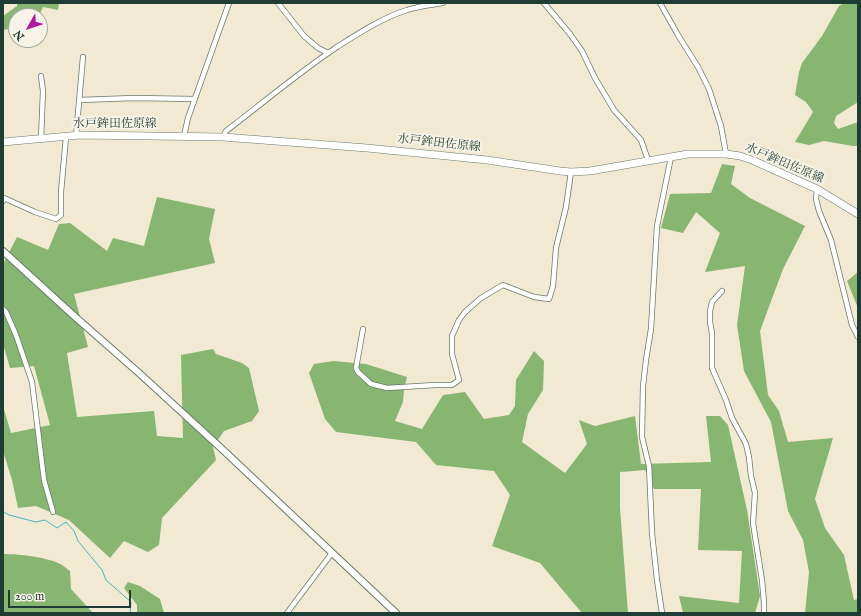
<!DOCTYPE html>
<meta charset="utf-8">
<style>
body{margin:0}
#map{position:relative;width:861px;height:616px;overflow:hidden;background:#f1e9d2;font-family:"IM FELL English",serif}
canvas{display:block}
.frame{position:absolute;inset:0;border:4px solid #1f3d34;pointer-events:none}
.north{position:absolute;left:8px;top:8px;width:40px;height:40px;box-sizing:border-box;background:#f7f3e8;border:1px solid #a1aaa0;border-radius:50%;rotate:231deg;font-size:11px;font-weight:700;line-height:16px;text-align:center;color:#1f3d34}
.north::after{content:'';display:block;margin:auto;width:14px;height:18px;background:#b5179e;clip-path:polygon(50% 0,100% 100%,50% 72%,0 100%)}
.scale{position:absolute;left:8px;top:590px;width:123px;height:18px;box-sizing:border-box;border:2px solid #1f3d34;border-top:0;padding-left:5px;font-size:12px;line-height:14px;white-space:nowrap;color:#1f3d34;-webkit-text-stroke:3px #f7f3e8;paint-order:stroke}
</style>
<div id="map">
<canvas width="861" height="616"></canvas>
<div class="frame"></div>
<div class="north">N</div>
<div class="scale">200 m</div>
</div>
<script>
const ctx = document.querySelector('canvas').getContext('2d');
ctx.lineJoin = 'round';
function paint(path, color) { ctx.fillStyle = color; ctx.fill(path, 'evenodd'); }
function trace(path, color, width, dash) { ctx.strokeStyle = color; ctx.lineWidth = width; ctx.lineCap = dash ? 'butt' : 'round'; ctx.setLineDash(dash || []); ctx.stroke(path); }
function drawText(font, color, halo, rows, align = 'center') {
  ctx.font = font + ' "IM FELL English","Noto Serif JP",serif'; ctx.lineWidth = 4; ctx.setLineDash([]); ctx.textBaseline = 'middle'; ctx.strokeStyle = halo; ctx.fillStyle = color; for (const [text, x, y, turn = 0] of rows) {
    ctx.save(); ctx.translate(x, y); ctx.rotate((+turn || 0) * Math.PI / 180); ctx.textAlign = isNaN(turn) ? turn : align; if (halo) ctx.strokeText(text, 0, 0); ctx.fillText(text, 0, 0); ctx.restore();
  }
}
const forest = new Path2D(`
 M17 3H59L58 10 43 7 39 16H16V28L3 30V16L17 6Z
 M844 3H858V102L836 116 834 123 838 129 858 122V146H853L824 141 809 145 795 142 813 112 806 102 795 95 799 72 802 63 822 36 839 6Z
 M722 164 735 166 731 184 750 198 805 226 783 269 760 331 768 395 779 411 788 442 833 438 815 499 825 528 844 555 854 600 858 599V613H805L809 572 803 540 788 511 771 422 744 371 737 325 745 266 705 272 720 233 696 212 683 233 661 228 670 194 711 193Z
 M157 197 215 209 209 239 215 263 74 294 88 347 67 353 77 417 154 411 157 436 183 438 181 355 213 349 216 354 242 363 249 368 259 411 252 421 224 431 213 447 216 460 162 518 159 545 148 552 124 541 110 558 69 520 36 506 18 508 12 480 3 451V406L11 433 50 425 34 366 10 368 3 344V262H4L17 237 48 250 59 224 70 223 107 251 113 238 144 246Z
 M858 272V308L847 281Z
 M534 351 544 361 543 390 528 414 522 442 565 473 587 444 579 420 595 426 635 416 641 464 711 462 706 416H720L728 425 747 510 760 596 755 613H683L679 596 739 603 742 551 698 550 701 489H654L645 470 620 472V508L628 613H582L540 563 492 546 510 495 494 471 436 465 416 442 336 432 325 419 309 373 314 364 333 361 366 364 407 377 404 389 403 402 395 421 422 429 443 395 465 392 484 419 509 415 515 406 516 380Z
 M3 554C18 554 49 557 62 565 65 567 67 569 70 571L71 589 93 613H3Z
 M128 582 140 586 160 599 164 613H137V605L124 588Z`);
const stream = new Path2D(`
 M3 513 4 512 9 515 36 522 45 520 57 528 66 522 74 531 78 541 102 570 106 580 131 602 130 613`);
const minor = new Path2D(`
 M278 3 304 36 318 48 328 53
 M544 3 570 34 582 51 595 78 614 110 641 140 648 160
 M660 3 678 35 698 67 709 89 721 126 726 154
 M79 100 134 98 194 99
 M76 136 83 57
 M184 136 188 118 229 3
 M223 137 226 131C263 103 298 73 337 47 359 33 382 18 407 10 418 6 431 5 443 3
 M41 139 43 91 41 76
 M817 189 816 199 819 211 831 240 852 325 858 337
 M3 201 4 198 35 212 56 219 61 215V192L66 137
 M722 291 712 302 710 311V322L712 333V368L726 400 732 418 746 444 749 457 751 476 755 493 753 523 762 580 764 603V613
 M3 309 6 312 16 335 32 382 44 480 53 512
 M363 329 356 368 358 372 371 384 387 388 435 385H452L459 380 452 354V336L459 320 465 312 481 298 503 285 534 297 549 299 553 286 556 248 566 207 571 172
 M287 613 332 553
 M662 613 657 580 652 533 649 466 642 437 643 386 646 360 651 329 657 226 671 157`);
const tertiary = new Path2D(`
 M3 251 73 315 139 373 222 449 396 613`);
const primary = new Path2D(`
 M3 142 80 135 223 137 367 148 487 160 560 171 571 172 590 171 688 154H726L740 156 752 160 817 189 858 214`);
const streetNames = [
 ["水戸鉾田佐原線",115,125],
 ["水戸鉾田佐原線",439,144,6],
 ["水戸鉾田佐原線",784,164,23]
];
paint(forest, '#86b670');
trace(stream, '#47b6bd', 1);
trace(minor, '#68796b', 6);
trace(tertiary, '#68796b', 8);
trace(primary, '#68796b', 8);
trace(minor, '#fff', 4.5);
trace(tertiary, '#fff', 6);
trace(primary, '#fff', 7);
drawText('12px', '#1f3d34', '#f7f3e8', streetNames);
</script>
